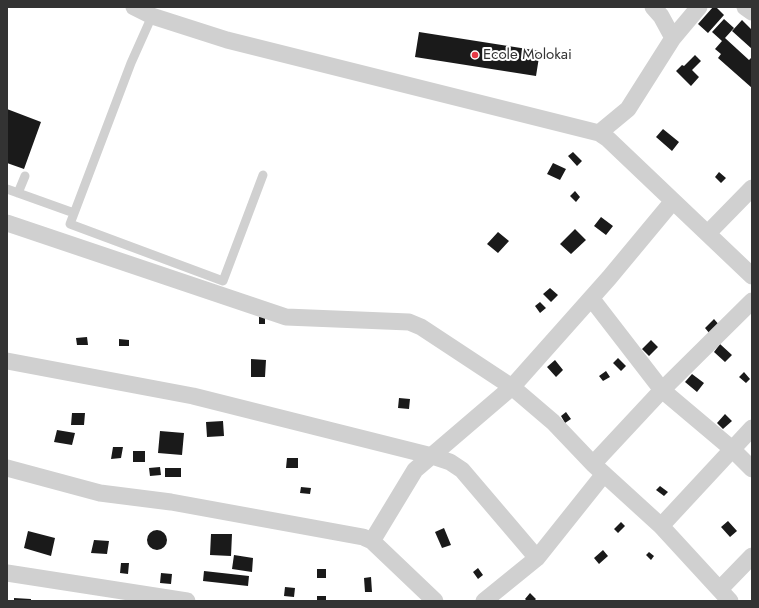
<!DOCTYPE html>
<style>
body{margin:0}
#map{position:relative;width:759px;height:608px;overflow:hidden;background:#fff;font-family:Jost,sans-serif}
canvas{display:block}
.frame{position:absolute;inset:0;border:8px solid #333;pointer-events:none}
</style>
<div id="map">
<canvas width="759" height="608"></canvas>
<div class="frame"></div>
</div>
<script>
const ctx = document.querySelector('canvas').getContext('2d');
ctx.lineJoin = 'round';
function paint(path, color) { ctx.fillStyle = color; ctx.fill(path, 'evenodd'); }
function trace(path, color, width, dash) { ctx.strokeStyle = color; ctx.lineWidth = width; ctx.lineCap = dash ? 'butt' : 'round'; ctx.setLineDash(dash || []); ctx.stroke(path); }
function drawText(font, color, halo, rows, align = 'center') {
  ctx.font = font + ' Jost,sans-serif'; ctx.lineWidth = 4; ctx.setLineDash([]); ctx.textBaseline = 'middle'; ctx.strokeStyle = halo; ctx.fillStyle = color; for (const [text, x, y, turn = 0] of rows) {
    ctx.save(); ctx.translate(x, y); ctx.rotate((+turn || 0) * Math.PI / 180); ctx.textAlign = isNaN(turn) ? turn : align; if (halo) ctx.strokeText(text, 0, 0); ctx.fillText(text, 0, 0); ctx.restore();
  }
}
const building = new Path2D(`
 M713 7H716L724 15 708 33 698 24Z
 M724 19 734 28 725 38 749 60 752 57V88L718 58 721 54 715 49 722 41 712 32Z
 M742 20 752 30V49L732 31Z
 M419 32 540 51 536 76 415 57Z
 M695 55 701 61 692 70 699 77 691 86 676 71 682 65 684 66Z
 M7 109 41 122 24 169 7 163Z
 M663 129 679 142 672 151 656 137Z
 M573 152 582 161 577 166 568 156Z
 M553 163 566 169 560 180 547 174Z
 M719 172 726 178 721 183 715 177Z
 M575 191 580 197 576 202 570 196Z
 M601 217 613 226 606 235 594 226Z
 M575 229 586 240 571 254 560 244Z
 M498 232 509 241 498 253 487 244Z
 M550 288 558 295 551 302 543 294Z
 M540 302 546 308 540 313 535 306Z
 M259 317H265V324H259Z
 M714 319 720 326 710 334 705 328Z
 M87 337 88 345H77L76 338Z
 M119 339 129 340V346H119Z
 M651 340 658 347 649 356 642 349Z
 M720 344 732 355 725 362 714 352Z
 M618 358 626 366 621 371 613 363Z
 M251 359 266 360 265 377H251Z
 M555 360 563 370 556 377 547 367Z
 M606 371 610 377 603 381 599 376Z
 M744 372 750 379 746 383 739 377Z
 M692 374 704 383 697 392 685 382Z
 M399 398 410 399 409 409 398 408Z
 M566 412 571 419 565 423 561 416Z
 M72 413H85L84 425H71Z
 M725 414 732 421 723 429 717 423Z
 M223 421 224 436 207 437 206 422Z
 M57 430 75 433 72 445 54 442Z
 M160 431 184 433 182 455 158 453Z
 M113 447H123L121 458 111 459Z
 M133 451H145V462H133Z
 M287 458H298V468H286Z
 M160 467 161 475 150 476 149 468Z
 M165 468H181V477H165Z
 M660 486 668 492 664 496 656 490Z
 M301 487 311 488 310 494 300 493Z
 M728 521 737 531 730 537 721 527Z
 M621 522 625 526 618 533 614 529Z
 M444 528 451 545 442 548 435 532Z
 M147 540a10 10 0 1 1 20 0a10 10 0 1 1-20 0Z
 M28 531 55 538 51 556 24 548Z
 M211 534H232L231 556 210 555Z
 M94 540 109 541 107 554 91 553Z
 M603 550 608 556 599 564 594 558Z
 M649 552 654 556 651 560 646 555Z
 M234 555 253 558 252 572 232 569Z
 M121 563H129L128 574 120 573Z
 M478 568 483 575 478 579 473 572Z
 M317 569H326V578H317Z
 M204 571 249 576 248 586 203 581Z
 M161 573 172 574 171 584 160 583Z
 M371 577 372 592H365L364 578Z
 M285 587 295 588 294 597 284 596Z
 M530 593 536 599 534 601H527L525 599Z
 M317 596H326V601H317Z
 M14 598 31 599V601H14Z`);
const service = new Path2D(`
 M152 16 131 63 70 224 223 281 263 175
 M7 189 74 213
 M18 193 25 176`);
const minor = new Path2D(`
 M134 7 152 16 227 40 599 133 608 139 752 276
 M653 7 661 16 673 38
 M745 7 752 12
 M599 133 628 109 673 38 699 7
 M7 223 286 317 409 322 421 327 512 387 553 422 593 464 661 526 730 601
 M708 233 752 188
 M591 298 662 390 732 449 752 469
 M7 361 193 396 432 456 450 462 462 470 537 558
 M593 464 662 390 752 301
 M7 468 100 493 171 502 363 537 372 541 435 601
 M661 526 752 428
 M372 541 415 470 512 387 609 278 673 201
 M7 573 187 601
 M720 589 752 556
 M484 601 537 558 604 474`);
const markers = [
 [475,55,4,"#e63946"]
];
const poiNames = [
 ["Ecole Molokai",483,55]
];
paint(building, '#1a1a1a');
trace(service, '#d0d0d0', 9);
trace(minor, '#d0d0d0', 17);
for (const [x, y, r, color] of markers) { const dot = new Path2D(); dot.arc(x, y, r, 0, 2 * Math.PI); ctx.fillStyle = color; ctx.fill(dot); trace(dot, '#fff', 1.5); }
drawText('15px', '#333', '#fff', poiNames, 'left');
</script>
